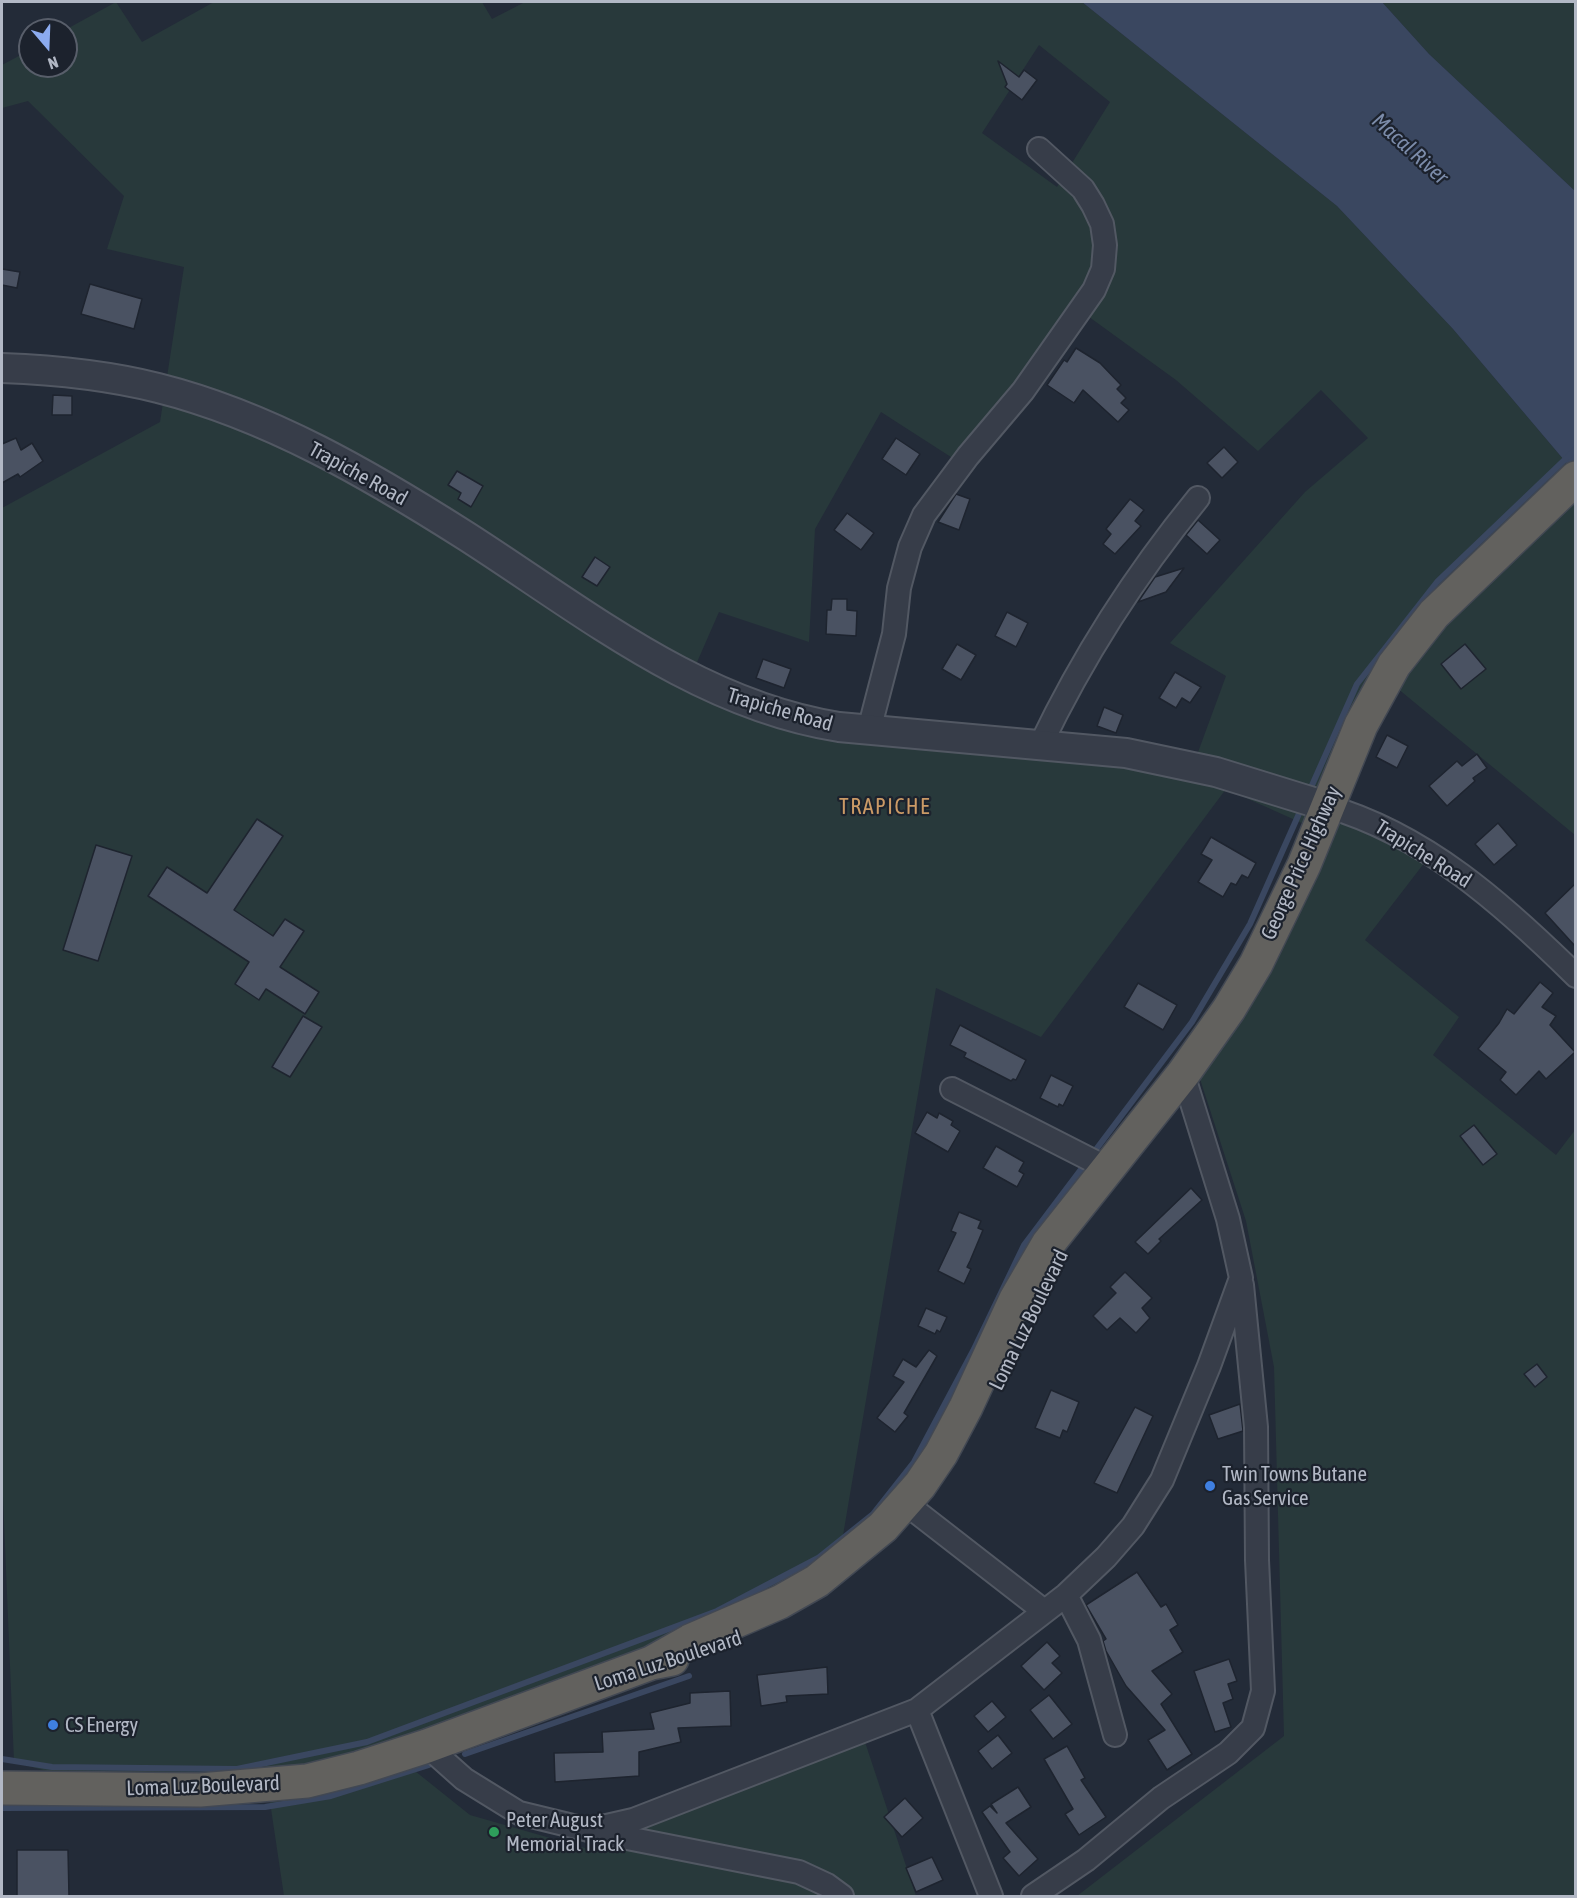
<!DOCTYPE html>
<style>
body{margin:0}
#map{position:relative;width:1577px;height:1898px;overflow:hidden;background:#232b38;font-family:"Asap Condensed",sans-serif}
canvas{display:block}
.frame{position:absolute;inset:0;border:3px solid #b2b8c5;pointer-events:none}
.north{position:absolute;left:18px;top:18px;width:60px;height:60px;box-sizing:border-box;background:#1c222d;border:2px solid #585e6a;border-radius:50%;rotate:161deg;font-size:16px;font-weight:700;line-height:24px;text-align:center;color:#b2b8c5}
.north::after{content:'';display:block;margin:auto;width:21px;height:27px;background:#8cabef;clip-path:polygon(50% 0,100% 100%,50% 72%,0 100%)}
</style>
<div id="map">
<canvas width="1577" height="1898"></canvas>
<div class="frame"></div>
<div class="north">N</div>
</div>
<script>
const ctx = document.querySelector('canvas').getContext('2d');
ctx.lineJoin = 'round';
function paint(path, color) { ctx.fillStyle = color; ctx.fill(path, 'evenodd'); }
function trace(path, color, width, dash) { ctx.strokeStyle = color; ctx.lineWidth = width; ctx.lineCap = dash ? 'butt' : 'round'; ctx.setLineDash(dash || []); ctx.stroke(path); }
function drawText(font, color, halo, rows, align = 'center') {
  ctx.font = font + ' "Asap Condensed",sans-serif'; ctx.lineWidth = 4.5; ctx.setLineDash([]); ctx.textBaseline = 'middle'; ctx.strokeStyle = halo; ctx.fillStyle = color; for (const [text, x, y, turn = 0] of rows) {
    ctx.save(); ctx.translate(x, y); ctx.rotate((+turn || 0) * Math.PI / 180); ctx.textAlign = isNaN(turn) ? turn : align; if (halo) ctx.strokeText(text, 0, 0); ctx.fillText(text, 0, 0); ctx.restore();
  }
}
const green = new Path2D(`
 M116 2 142 42 214 2H482L492 19 525 2H1082L1337 206 1453 329 1575 473V835L1397 688 1385 651 1351 711 1304 824 1226 789 1041 1037 936 988 840 1553 689 1631 381 1746 302 1767 252 1774 54 1773 14 1762 2 1473V508L160 422 184 267 107 249 124 196 28 101 2 108V65L30 50V66H66L65 30ZM1039 45 1110 102 1057 187 982 133ZM1085 314 1176 380 1258 451 1321 390 1368 438 1305 492 1170 643 1226 676 1190 774 818 737 687 685 719 612 809 642 815 529 881 412 968 468Z
 M1382 2H1575V191L1429 54Z
 M1340 821 1425 862 1365 940 1459 1017 1433 1055 1556 1155 1575 1130V1896H1077L1284 1736 1274 1367 1246 1221 1200 1079C1259 1000 1301 911 1340 821Z
 M864 1739 916 1896H284L270 1802 329 1792 410 1767 470 1815 592 1850Z`);
const water = new Path2D(`
 M1082 2H1382L1429 54 1575 191V473L1453 329 1337 206Z`);
const stream = new Path2D(`
 M1309 792 1357 684 1437 582 1576 449
 M465 1754 689 1676
 M2 1759 52 1767 237 1769 367 1742 717 1611 818 1558 873 1514 914 1462 973 1351 1024 1245 1192 1022 1250 924 1302 807
 M2 1808 265 1807 331 1796 429 1765`);
const building = new Path2D(`
 M998 61 1019 77 1024 70 1037 80 1022 100 1005 87 1007 84Z
 M2 269 20 272 17 288 2 285Z
 M90 284 142 299 134 329 81 314Z
 M1076 348 1100 363 1121 385 1117 389 1126 398 1121 403 1129 410 1118 422 1083 390 1074 403 1047 385 1064 360 1067 362Z
 M53 395 72 396V415H52Z
 M16 438 21 450 32 443 43 461 20 477 18 474 2 483V444Z
 M896 438 920 454 906 475 882 459Z
 M1224 447 1238 462 1222 478 1207 463Z
 M457 471 483 486 471 507 458 499 461 493 448 485Z
 M956 494 970 499 959 530 938 522Z
 M1130 499 1144 510 1135 521 1141 526 1115 554 1103 544 1111 534 1106 529Z
 M847 513 874 533 861 550 834 530Z
 M1198 520 1220 540 1207 554 1186 535Z
 M595 557 610 567 597 586 582 577Z
 M1184 568 1166 592 1138 602 1155 577Z
 M832 599H847V610L857 611 856 636 826 634 827 610H831Z
 M1007 612 1028 623 1016 647 995 636Z
 M957 644 976 655 961 680 942 669Z
 M1465 644 1486 669 1461 689 1441 664Z
 M763 659 791 669 784 688 756 678Z
 M1175 672 1201 687 1190 703 1182 698 1176 708 1159 698Z
 M1104 707 1123 715 1116 733 1097 726Z
 M1387 735 1408 746 1397 768 1376 757Z
 M1477 754 1487 768 1473 778 1475 781 1447 806 1429 786 1457 761 1462 766Z
 M257 819 283 836 234 910 273 936 285 919 304 931 280 967 319 992 305 1014 266 989 259 1000 235 984 249 962 148 896 167 867 207 893Z
 M1498 823 1517 845 1494 865 1475 844Z
 M1211 837 1256 863 1248 878 1242 875 1236 885 1231 883 1223 897 1198 882 1212 860 1201 854Z
 M96 845 132 856 98 961 63 950Z
 M1575 884V946L1545 913Z
 M1540 982 1553 993 1542 1007 1556 1016 1550 1025 1575 1052 1546 1079 1539 1071 1516 1095 1500 1080 1506 1072 1478 1049 1499 1023 1507 1009 1514 1014Z
 M1138 983 1177 1005 1163 1030 1124 1007Z
 M303 1016 322 1027 290 1077 272 1067Z
 M960 1025 1026 1060 1016 1080 1013 1079 1011 1081 964 1057 966 1053 950 1045Z
 M1051 1075 1073 1086 1063 1106 1059 1104 1058 1107 1040 1098Z
 M927 1112 937 1118 939 1113 953 1121 951 1125 960 1131 948 1152 915 1133Z
 M1474 1125 1497 1154 1483 1165 1460 1136Z
 M996 1146 1024 1162 1019 1171 1024 1174 1017 1187 983 1168Z
 M1191 1188 1202 1200 1159 1239 1161 1241 1148 1254 1135 1242Z
 M959 1212 981 1221 978 1228 983 1230 970 1261 967 1267 971 1269 964 1284 938 1271 956 1233 951 1231Z
 M1125 1272 1152 1298 1142 1308 1150 1318 1136 1333 1120 1318 1107 1330 1093 1316 1116 1293 1110 1287Z
 M926 1308 947 1317 940 1332 937 1330 935 1334 918 1326Z
 M929 1350 937 1356 904 1413 908 1416 895 1432 877 1418 904 1382 893 1376 903 1359 916 1367Z
 M1537 1364 1547 1377 1535 1387 1524 1374Z
 M1051 1390 1079 1402 1067 1432 1063 1430 1060 1438 1035 1428Z
 M1240 1404 1243 1431 1218 1439 1209 1415Z
 M1135 1407 1153 1416 1117 1493 1094 1483Z
 M1137 1572 1161 1607 1166 1604 1178 1625 1170 1630 1183 1652 1152 1671 1172 1694 1161 1704 1192 1754 1167 1770 1148 1740 1165 1730 1126 1686 1106 1651 1103 1641 1106 1639 1086 1605Z
 M1047 1642 1060 1656 1052 1663 1062 1673 1044 1690 1021 1666Z
 M1229 1659 1237 1681 1228 1684 1233 1699 1223 1703 1231 1727 1215 1732 1194 1671Z
 M827 1667 828 1694 786 1696 787 1702 761 1706 757 1675Z
 M730 1691 731 1726 678 1728 681 1742 639 1752V1776L555 1782 554 1753 603 1752 602 1732 654 1729 650 1713 690 1703V1693Z
 M1049 1695 1072 1724 1053 1739 1030 1710Z
 M992 1701 1006 1717 988 1732 974 1716Z
 M998 1735 1012 1753 992 1769 978 1751Z
 M1067 1746 1085 1778 1081 1780 1106 1817 1079 1835 1065 1814 1073 1809 1044 1759Z
 M1018 1787 1031 1807 1006 1823 1038 1859 1019 1876 1003 1858 1010 1852 982 1812 990 1806 997 1813 991 1804Z
 M905 1798 923 1818 902 1837 884 1817Z
 M17 1850H68L69 1896H17Z
 M932 1857 943 1880 916 1892 906 1868Z`);
const minor = new Path2D(`
 M869 730 894 634 899 588 910 547 924 515 968 456 1023 391 1094 290 1103 269 1105 245 1102 224 1093 205 1083 189 1039 149
 M1040 746C1083 656 1135 575 1198 498
 M1326 806C1425 834 1504 905 1576 976
 M952 1089 1109 1169
 M905 1503 1044 1611
 M1066 1595 1089 1640 1115 1735
 M917 1710 991 1896
 M427 1746 464 1779 519 1813 589 1830 633 1820 917 1710 1066 1595 1106 1557 1133 1526 1162 1480 1209 1366 1241 1278 1228 1219 1183 1074
 M597 1832 799 1872 827 1885 842 1896
 M1033 1896 1086 1860 1161 1798 1228 1753 1253 1728 1263 1691 1257 1560 1256 1427 1242 1285`);
const tertiary = new Path2D(`
 M2 368C54 370 107 375 158 388 269 416 370 475 466 536 583 611 698 705 839 727L1126 753 1216 772 1326 806`);
const trunk = new Path2D(`
 M651 1663 690 1641 780 1602 817 1581 883 1527 920 1485 941 1454 966 1407 1016 1299 1048 1244 1183 1074 1229 1009 1256 964 1304 865 1361 725 1394 665 1434 614 1576 478
 M2 1788 200 1790 307 1781 359 1768 427 1746 651 1663 672 1659`);
const markers = [
 [1210,1486,6,"#3f7fe0"],
 [53,1725,6,"#3f7fe0"],
 [494,1832,6,"#2e9e5b"]
];
const streetNames = [
 ["Trapiche Road",358,474,29],
 ["Trapiche Road",780,710,16],
 ["Trapiche Road",1423,854,32],
 ["George Price Highway",1301,863,-66],
 ["Loma Luz Boulevard",1029,1320,-64],
 ["Loma Luz Boulevard",668,1661,-18],
 ["Loma Luz Boulevard",203,1786,-2]
];
const poiNames = [
 ["Twin Towns Butane",1222,1474],
 ["Gas Service",1222,1498],
 ["CS Energy",65,1725],
 ["Peter August",506,1820],
 ["Memorial Track",506,1844]
];
const waterNames = [
 ["Macal River",1410,149,42]
];
const neighbourhoodNames = [
 ["TRAPICHE",885,807]
];
paint(green, '#28393b');
paint(water, '#3a4760');
trace(stream, '#3a4760', 6);
paint(building, '#4a5262');
trace(building, '#1e242f', 1.5);
trace(minor, '#525863', 26);
trace(tertiary, '#525863', 32);
trace(trunk, '#424853', 36);
trace(minor, '#373d49', 22);
trace(tertiary, '#373d49', 28);
trace(trunk, '#62615e', 33);
for (const [x, y, r, color] of markers) { const dot = new Path2D(); dot.arc(x, y, r, 0, 2 * Math.PI); ctx.fillStyle = color; ctx.fill(dot); trace(dot, '#1c222d', 2); }
drawText('21px', '#b2b8c5', '#1c222d', streetNames);
drawText('21px', '#b2b8c5', '#1c222d', poiNames, 'left');
drawText('italic 22px', '#7c8caa', '#1c222d', waterNames);
ctx.letterSpacing = '1.5px';
drawText('22px', '#cb9a66', '#1c222d', neighbourhoodNames);
ctx.letterSpacing = '0px';
</script>
